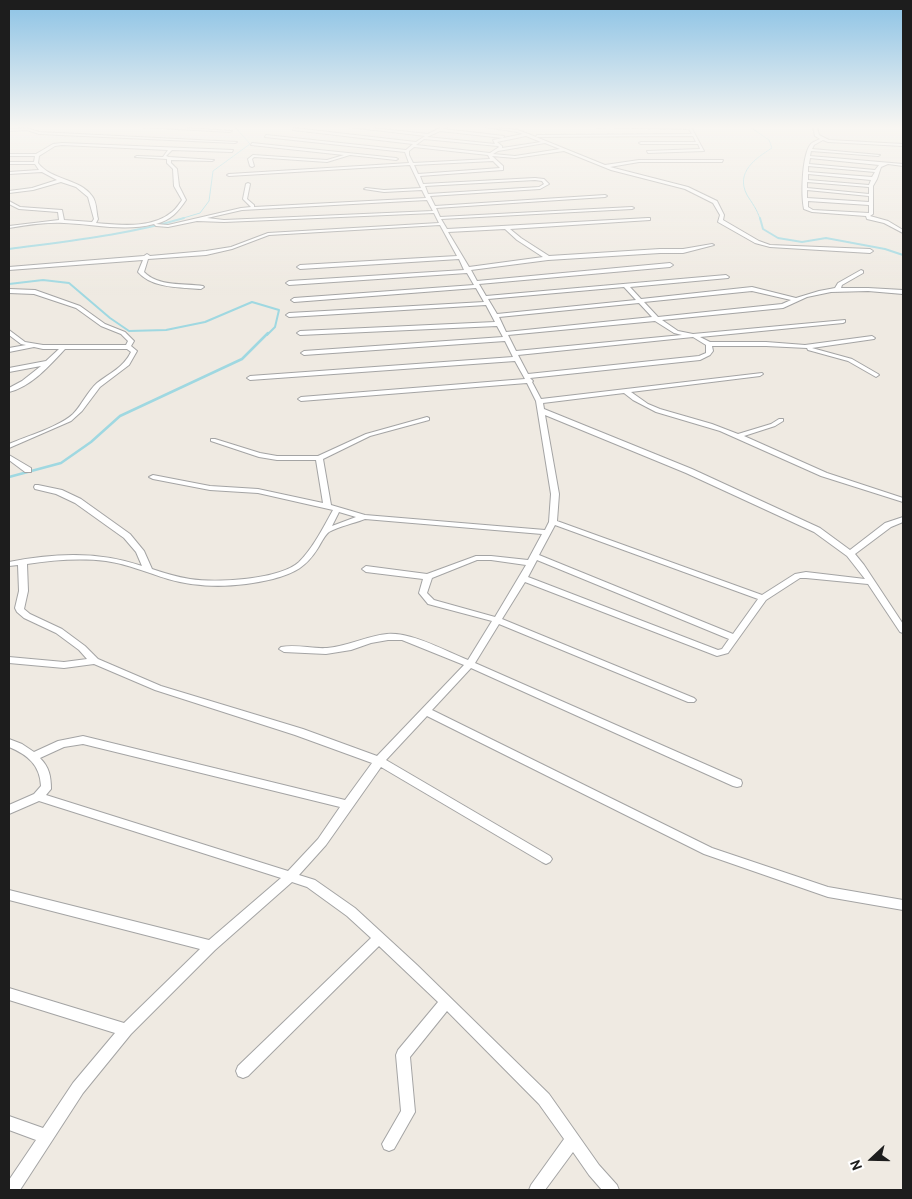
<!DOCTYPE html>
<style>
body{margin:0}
#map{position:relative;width:912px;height:1199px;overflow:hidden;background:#efeae2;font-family:Overpass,sans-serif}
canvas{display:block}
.frame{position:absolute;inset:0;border:10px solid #1d1d1d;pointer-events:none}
.north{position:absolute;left:847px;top:1134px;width:50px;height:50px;-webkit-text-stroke:4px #fff;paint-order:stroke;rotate:249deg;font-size:14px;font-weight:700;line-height:20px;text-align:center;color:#1d1d1d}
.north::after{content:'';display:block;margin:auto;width:18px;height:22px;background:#1d1d1d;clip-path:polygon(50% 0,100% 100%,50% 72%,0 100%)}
</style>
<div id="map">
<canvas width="912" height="1199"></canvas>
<div class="frame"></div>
<div class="north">N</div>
</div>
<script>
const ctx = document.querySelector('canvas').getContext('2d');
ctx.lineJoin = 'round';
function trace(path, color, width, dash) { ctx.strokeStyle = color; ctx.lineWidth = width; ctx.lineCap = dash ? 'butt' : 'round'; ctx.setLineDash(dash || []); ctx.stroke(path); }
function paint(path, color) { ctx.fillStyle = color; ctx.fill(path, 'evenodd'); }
const streamFar2 = new Path2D(`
 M750 127 769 140 772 148C756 158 735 172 747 195 752 203 757 209 760 219
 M180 219 200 213 209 201 213 171 250 144 235 127`);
const streamFar1 = new Path2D(`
 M760 218 763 229 778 238 802 242 826 238 885 249 903 255
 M9 249C68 241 127 235 184 218
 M9 284 43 280 69 283 110 318 129 331 166 330 205 322 252 302 279 310 275 327 267 335`);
const stream = new Path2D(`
 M9 477 61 463 91 442 120 416 242 359 268 333`);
const street = new Path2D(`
 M143 127H170L232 131 230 132Z
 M349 127H363L428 134 442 127H447L443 129 504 136 503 138 523 134 517 132 486 127 518 130 536 137 537 135 692 134 689 129 595 127H691L704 151 648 153 647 151 700 149 698 144H641L639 143 641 142H696L693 136 536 137 605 165 639 160H723L722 162H639L610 167 688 187 717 201 724 215 723 220 759 241 770 245 870 249 873 251 870 253 770 247 755 243 718 222 720 215 713 203 685 189 611 170 564 151 515 158 492 156 503 166V170L420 176 423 184 535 178 544 179 549 184 540 189 430 196 435 206 605 195 607 196 605 197 436 208 440 217 632 207 634 208 632 209 441 219 447 229 648 218H650V220L510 229 521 238 549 256 660 249H683L712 244 714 245 683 253H660L548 260 471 270 477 281 670 263 673 265 670 267 479 284 486 296 726 275 729 277 728 278 630 287 641 299 752 287 796 298 819 291 835 288 838 283 861 270 863 271V273L842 285 841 288H868L903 290V294L868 291 831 292 807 297 783 308 662 320 678 331 693 334 845 320V322L843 323 700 337 710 342H766L805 345 872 336 875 338 874 339 812 348 852 359 878 374 879 375 876 377 848 361 808 350 807 348 766 346H712L713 351 710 355 700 360 530 378 533 381 532 382 541 399 762 373 763 374 760 376 631 392 648 404 660 409 712 424 738 434 771 424 779 419H783V421L775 426 744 436 827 473 903 498V502L821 476 720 431 656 412 633 400 624 393 543 403 544 409 692 469 820 528 850 550 885 523 903 517V522L891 527 855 554 864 565 903 624V633L900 632 868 584 806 578H800L766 600 728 653 717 656 525 582 502 619 694 698 696 700 694 702H688L499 624 475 663 741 780 742 783 741 786 737 787 733 786 471 668 432 710 712 848 828 887 903 900V910L828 897 704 854 427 716 386 760 550 856 552 859 550 862 546 864 542 862 381 767 326 845 299 875 315 880 355 908 417 965 549 1094 599 1165 617 1185 619 1190H602L589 1175 573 1152 545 1190H529L531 1185 564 1139 539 1104 447 1011 410 1057 415 1112 394 1149 389 1151 384 1149 382 1144 401 1111 396 1055 398 1050 438 1002 379 946 248 1076 243 1078 238 1076 236 1071 238 1066 371 938 347 916 307 887 292 882 215 950 131 1034 83 1093 20 1190H9V1180L36 1140 9 1130V1116L43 1128 73 1083 115 1033 9 1000V988L124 1023 200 949 9 900V890L209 940 281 878 39 801 9 814V805L34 794 41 786C40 765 28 755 9 747V739L22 744 34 752 58 741 83 736 345 800 372 763 295 735 155 690 94 664 64 668 9 663V657L64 662 87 659 79 650 56 633 24 618 17 612 15 608 19 591 18 565 9 566V562C54 553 98 551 142 566L136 552 124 538 75 503 56 494 35 489 34 487 35 485H38L62 490 81 499 130 534 144 551 152 569C164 573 177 577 190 579 216 583 279 580 299 562 313 548 323 528 333 510L258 493 210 490 153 479 149 477 153 475 210 486 258 489 323 503 316 460H277L259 457 211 441V439H215L260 453 277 456H318L366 434 427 417 429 418V420L370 436 323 459 331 505 365 515 545 530 549 522 551 494 536 401 527 383 301 401 298 399 301 397 525 379 515 361 250 380 247 378 250 376 513 357 505 341 304 355 301 353 304 351 503 337 497 326 300 335 297 333 300 331 495 322 486 305 289 317 286 315 289 313 484 302 476 288 294 302 291 300 294 298 474 285 467 273 289 285 286 283 289 281 464 270 459 259 300 269 297 267 300 265 457 256 440 225 269 235 232 249 206 255 148 259 144 272C158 287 184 283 203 286L204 287 201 289C181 287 153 289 138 272L143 260 9 270V267L144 256 147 254 150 256 206 251 231 247 268 233 439 223 434 213 224 222 197 221 168 227 156 226 154 224C125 232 94 224 64 223 46 222 27 225 9 228V226L59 220 58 212 19 209 9 204V201L20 207 62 210 64 220 92 222 94 219 88 197 76 187 61 182 33 190 9 193V191L32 188 57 180 42 172 9 174V172L39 170 35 164H9V162H34L35 156H9V154H36L53 144 62 143 233 150 232 152 172 150 166 156 169 157 214 160 212 161 171 160V163L177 169 179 186 186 200C178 212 171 220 156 224L168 225 241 208 251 207 243 199 246 184 248 183 250 184 247 199 254 205V207L426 198 422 190 384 192 364 189 366 188 384 190 421 188 410 165 229 176 227 175 229 174 409 163 405 152 265 137 266 135 406 150 413 144 293 130 294 128 416 142 425 136ZM440 131 503 138 493 140 495 144 427 137ZM526 136 541 142 502 148V146L497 142ZM424 139 498 146 499 147 490 153 416 145ZM545 143 560 149 515 156 493 154 498 151ZM62 145 168 150 163 157 137 156 135 157 167 159V163L173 169 174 186 182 200C179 204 176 209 172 212 152 229 121 225 96 223L98 219C96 212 97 202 92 196 79 178 52 181 38 163L39 156 55 146ZM414 147 488 155 490 159 413 163 409 155V151ZM493 161 500 168 418 174 414 165ZM535 180 542 181 544 184 539 187 428 194 425 186ZM427 200 433 211 224 220 207 218 242 210ZM505 229 517 240 543 257 469 267 448 232ZM624 287 636 300 497 314 488 299ZM752 291 791 300 782 304 658 317 644 302ZM639 303 652 317 506 332 499 317ZM655 321 674 333 682 335 516 351 508 335ZM693 337 706 345V353L699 356 528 374 518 355ZM545 415 686 473 814 532 847 556 865 579 806 572 795 574 762 595 557 521 559 494ZM339 512 356 517 332 526ZM365 519 542 534 528 560 491 556H476L427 574 366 566 362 569 366 572 423 579 419 593 428 604 492 621 468 660C445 651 412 632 387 634 367 636 348 646 327 648 312 649 296 644 281 647L279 649 284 652 326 654 351 650 371 643 388 640H402L464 665 377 756 303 729 161 686 98 659 85 646 62 629 30 614 24 609 28 591 27 564C53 560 80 558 106 561 128 564 148 573 168 579 202 589 240 587 273 579 295 573 306 567 318 548 321 543 325 535 329 532 337 527 355 523 365 519ZM555 525 758 599 733 634 539 555ZM477 560H491L526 565 495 617 434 600 427 593 432 578ZM537 560 729 639 722 649 718 650 528 577ZM83 744 340 807 318 839 288 871 46 795 51 789C51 776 49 767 40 758L64 747Z
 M813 127H817L819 135 829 140 903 144V146L828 142 823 140 814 145 812 149 880 155 878 156 811 151 810 156 903 164V166L888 164 881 167 877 179 873 186V214L870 216 888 221 903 230V233L884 223 867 219 866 216 812 212 804 209C801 195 802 157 810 145 812 142 816 141 820 139L815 136ZM810 158 879 165 875 170 809 164ZM808 166 875 172 872 177 808 172ZM808 174 871 180 869 185 808 180ZM807 182 869 187V194L807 188ZM807 190 869 196V202L807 198ZM808 201 869 205V213L813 210 808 207Z
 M27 128 39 132 237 142 235 143 39 134 27 130 9 131V129Z
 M252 143 396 158 398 159 396 160 350 155 327 162 254 157 252 159 254 166 252 167 250 166 248 159 253 155 327 160 344 155 251 145Z
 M9 289 35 290 80 306 105 324 125 332 134 341 131 346 137 351 129 365 100 387 82 411 71 421 9 448V444C27 436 59 427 73 414 82 405 87 392 97 383 110 373 124 367 131 352L127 349H65C49 366 32 386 9 392V388L22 381 41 366 9 372V368L46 361 59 349H43L34 347 9 352V348L26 345 21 344 9 335V330L25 342 43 345H126L128 341 121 334 101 326 76 308 34 294 9 293Z
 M9 455 31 468V472H25L9 460Z`);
trace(streamFar2, '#9fd8e1', 1);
trace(streamFar1, '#9fd8e1', 2);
trace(stream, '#9fd8e1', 2.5);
trace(street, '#a4a4a4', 2);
paint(street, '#fff');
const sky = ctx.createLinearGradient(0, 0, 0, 295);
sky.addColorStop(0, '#8bc2e5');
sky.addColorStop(0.43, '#f8f6f2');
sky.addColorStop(1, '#f8f6f200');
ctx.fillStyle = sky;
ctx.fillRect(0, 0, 912, 295);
</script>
